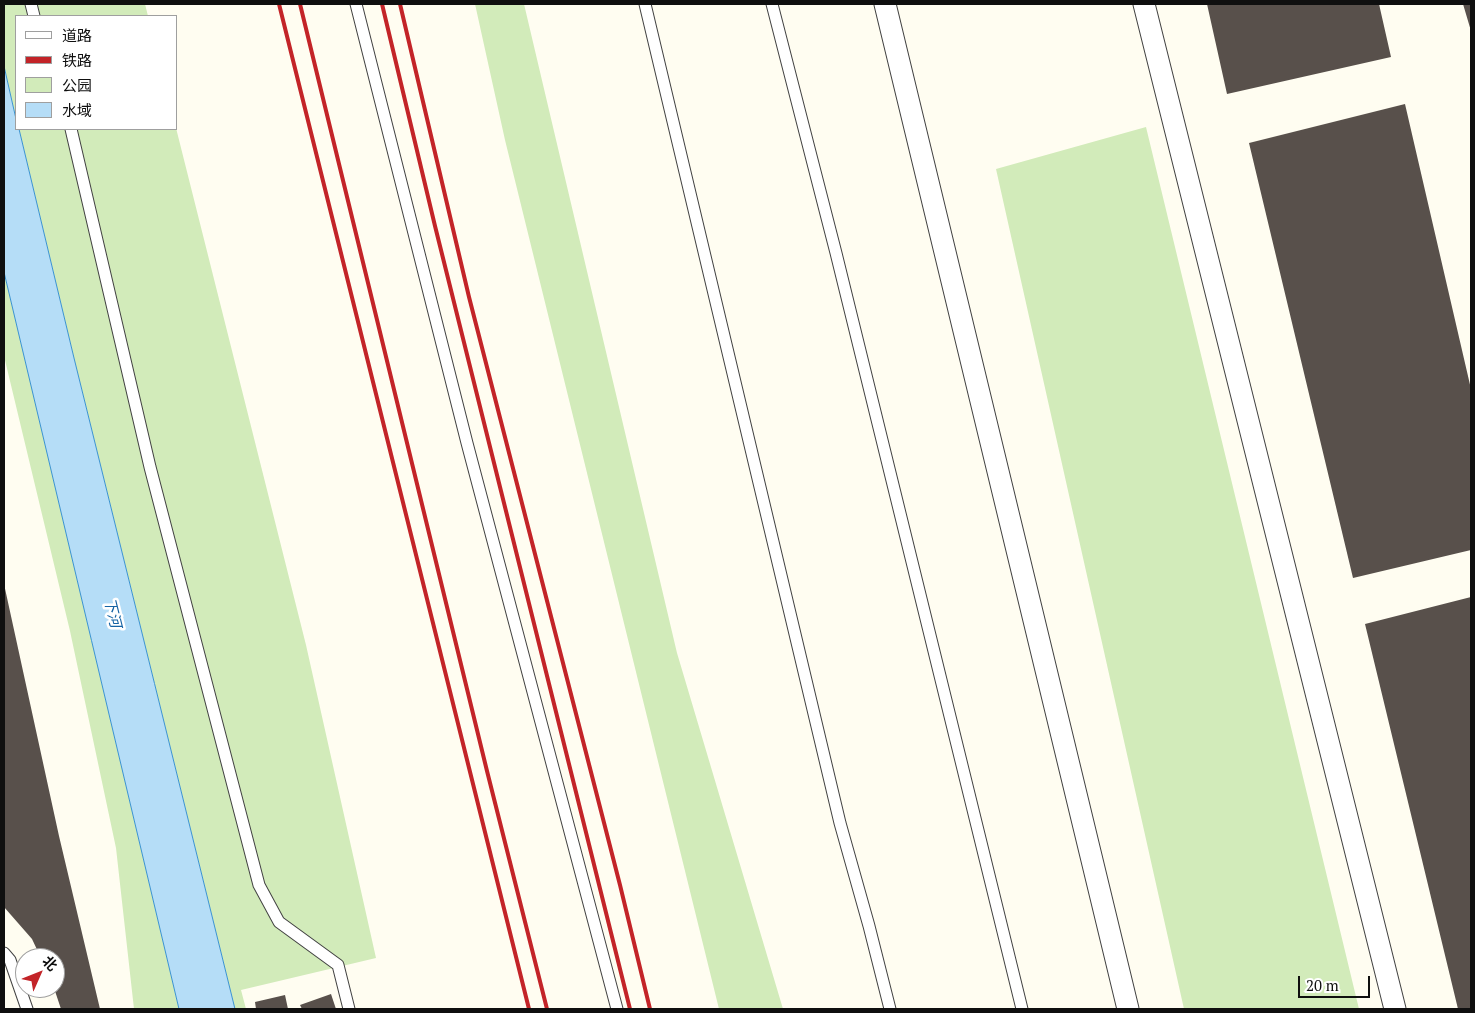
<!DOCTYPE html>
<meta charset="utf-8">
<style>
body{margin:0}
#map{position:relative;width:1475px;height:1013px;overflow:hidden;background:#fffdf1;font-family:"PT Serif","Noto Sans SC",serif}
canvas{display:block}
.frame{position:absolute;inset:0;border:5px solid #0f0f0f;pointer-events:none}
.legend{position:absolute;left:15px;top:15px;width:162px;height:115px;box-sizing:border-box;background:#fff;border:1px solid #9f9f9f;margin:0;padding:6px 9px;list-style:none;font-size:15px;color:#0f0f0f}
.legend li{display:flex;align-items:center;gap:10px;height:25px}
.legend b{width:25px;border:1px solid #9f9f9f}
.north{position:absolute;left:15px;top:948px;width:50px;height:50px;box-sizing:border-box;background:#fff;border:1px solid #9f9f9f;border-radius:50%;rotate:46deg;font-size:14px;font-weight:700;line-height:20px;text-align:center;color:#0f0f0f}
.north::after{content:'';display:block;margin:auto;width:18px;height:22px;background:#c32428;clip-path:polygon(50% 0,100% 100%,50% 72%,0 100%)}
.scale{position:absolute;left:1298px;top:976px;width:72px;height:22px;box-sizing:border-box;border:2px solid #0f0f0f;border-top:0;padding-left:6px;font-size:15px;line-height:18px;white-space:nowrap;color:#0f0f0f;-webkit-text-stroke:4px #fff;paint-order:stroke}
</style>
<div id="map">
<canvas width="1475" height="1013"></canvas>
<div class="frame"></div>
<ul class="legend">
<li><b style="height:6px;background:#fff"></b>道路</li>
<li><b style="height:6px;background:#c32428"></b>铁路</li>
<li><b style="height:14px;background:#d2ebba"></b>公园</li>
<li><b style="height:14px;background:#b5ddf7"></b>水域</li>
</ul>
<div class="north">北</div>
<div class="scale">20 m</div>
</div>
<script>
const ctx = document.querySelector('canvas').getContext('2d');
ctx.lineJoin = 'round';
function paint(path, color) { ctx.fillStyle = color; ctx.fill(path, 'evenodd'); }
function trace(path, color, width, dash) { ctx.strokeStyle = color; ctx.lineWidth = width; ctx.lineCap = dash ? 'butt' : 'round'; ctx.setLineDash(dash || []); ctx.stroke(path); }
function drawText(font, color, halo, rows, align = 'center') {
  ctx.font = font + ' "PT Serif","Noto Sans SC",serif'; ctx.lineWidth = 5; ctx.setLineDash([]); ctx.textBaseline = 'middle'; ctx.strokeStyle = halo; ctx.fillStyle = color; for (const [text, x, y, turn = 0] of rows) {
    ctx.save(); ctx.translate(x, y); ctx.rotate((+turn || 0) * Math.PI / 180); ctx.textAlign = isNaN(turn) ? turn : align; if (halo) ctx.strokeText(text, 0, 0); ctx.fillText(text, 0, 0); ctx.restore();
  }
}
const green = new Path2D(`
 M4 4H145L148 16H16V119L4 66Z
 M475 4H524L677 653 783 1009H719L505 140Z
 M1146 127 1359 1009H1184L996 169Z
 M176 128 306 645 376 958 241 990 246 1009H235L74 358 19 129Z
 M4 272 17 326 179 1009H134L116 848 70 631 4 356Z`);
const water = new Path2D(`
 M4 66 16 119V129H19L74 358 235 1009H179L4 272Z`);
const building = new Path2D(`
 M1207 4H1379L1391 57 1227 94Z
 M1463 4H1471V31Z
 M1405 104 1471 389V550L1353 578 1249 143Z
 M4 584 59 836 100 1009H61L54 988 55 958H41L32 939 4 907Z
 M1471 597V1009H1458L1365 624Z
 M331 994 336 1009H302L300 1005Z
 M285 995 288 1009H256L255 1002Z`);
const service = new Path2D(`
 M31 4 34 16
 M356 4 467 443 617 1009
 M645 4 840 823 869 926 890 1009
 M772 4 836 253 1022 1009
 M71 129 150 467 259 885 279 922 338 965 349 1009
 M4 953 10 960 27 1009`);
const minor = new Path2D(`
 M885 4 1128 1009
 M1144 4 1395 1009`);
const rail = new Path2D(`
 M279 4 529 1009
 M300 4 487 771 547 1009
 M382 4 435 226 630 1009
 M400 4 469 297 620 885 650 1009`);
const waterNames = [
 ["下河",112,613,76]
];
paint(green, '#d2ebba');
paint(water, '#b5ddf7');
trace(water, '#3a92d0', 1);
paint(building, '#58504b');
trace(service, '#424242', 13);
trace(minor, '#424242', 23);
trace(service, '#fff', 11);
trace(minor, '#fff', 21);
trace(rail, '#c32428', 4);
drawText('italic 15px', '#1563a4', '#fff', waterNames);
</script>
